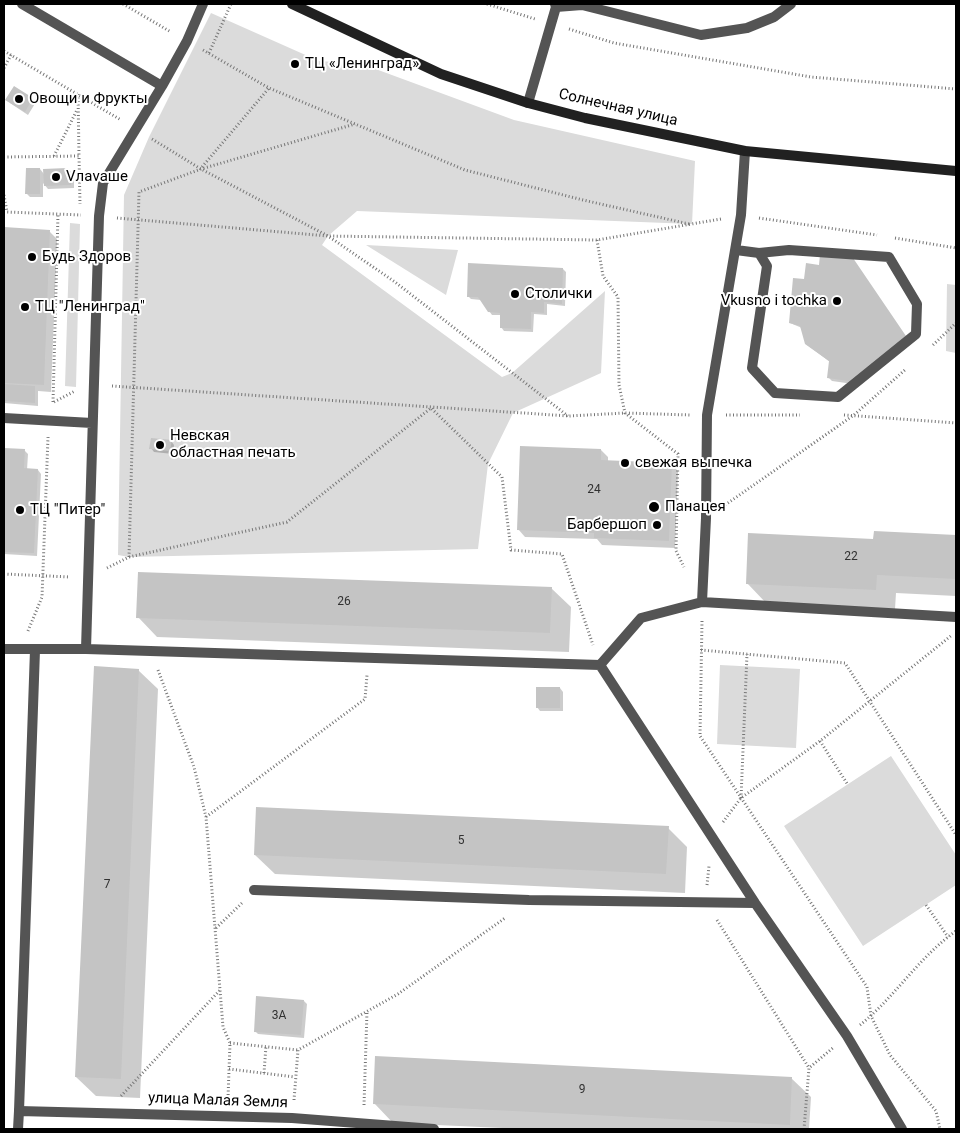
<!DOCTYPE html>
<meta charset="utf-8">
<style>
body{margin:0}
#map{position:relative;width:960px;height:1133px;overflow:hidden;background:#fff;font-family:Roboto,sans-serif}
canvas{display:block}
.frame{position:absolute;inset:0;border:5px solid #000;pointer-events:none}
</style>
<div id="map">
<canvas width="960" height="1133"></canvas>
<div class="frame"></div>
</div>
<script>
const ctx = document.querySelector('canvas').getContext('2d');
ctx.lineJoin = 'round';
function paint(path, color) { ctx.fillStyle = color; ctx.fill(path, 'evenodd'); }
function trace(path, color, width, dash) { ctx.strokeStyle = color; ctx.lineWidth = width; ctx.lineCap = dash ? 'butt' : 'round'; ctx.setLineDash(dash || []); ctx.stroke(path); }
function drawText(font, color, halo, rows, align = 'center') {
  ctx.font = font + ' Roboto,sans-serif'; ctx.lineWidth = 4; ctx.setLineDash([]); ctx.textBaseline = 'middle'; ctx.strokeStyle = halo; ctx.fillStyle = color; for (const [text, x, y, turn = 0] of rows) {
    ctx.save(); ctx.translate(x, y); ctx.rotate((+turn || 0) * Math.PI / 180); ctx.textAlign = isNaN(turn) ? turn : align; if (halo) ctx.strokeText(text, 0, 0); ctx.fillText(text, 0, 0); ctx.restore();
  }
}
const green = new Path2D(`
 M211 13 319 61 362 64 514 120 695 161 692 224 357 211 328 236 322 245 502 377 512 373 605 291 601 373 513 413 488 464 478 549 129 557 118 555 124 195 149 137Z
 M70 223 80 224 76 387 65 386Z
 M366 245 458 250 446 295Z
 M947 284 956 285V353L946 351Z
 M720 665 800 669 796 748 717 744Z
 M891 756 956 855V885L863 946 784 826Z`);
const shadow = new Path2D(`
 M14 88 36 102 28 115 10 103Z
 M40 169 44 174 66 169 74 176V188L48 189 43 183V197H30L27 194Z
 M4 229 50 232 57 239 51 392 38 391V406L4 403Z
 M563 269 566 272 565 306 547 304V315L534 314 533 332 504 331 501 327V315H492L481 300 471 299 468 296Z
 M790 323 908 340 853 384 832 381 829 378 830 362 806 344 802 328Z
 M171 441 174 445 173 454 154 452 151 448Z
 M4 450 25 451 28 454 27 470H38L41 474 37 556 4 554Z
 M601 450 608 457V461L671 464 678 471 675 548 602 545 597 539 525 537 518 529Z
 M875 533 956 537V596L896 593 895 609 766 603 747 583 874 541Z
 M551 588 571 607 569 652 157 637 138 617Z
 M138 670 158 689 140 1098 96 1096 76 1077Z
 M560 688 563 692V711H540L537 707Z
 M668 828 687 847 685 893 275 874 255 855Z
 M304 1001 307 1004 304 1038 258 1034 255 1031Z
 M791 1078 811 1097 809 1129H524L393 1123 374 1103Z`);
const building = new Path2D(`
 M14 86 33 98 25 112 5 100Z
 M26 168H40V194H25Z
 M67 168 71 172V185L44 186 43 169Z
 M4 227 50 230 44 385 4 383Z
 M820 254 853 258 906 336 849 381 827 378 829 361 805 344 800 326 789 323 793 278 804 279 806 263 819 265Z
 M468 263 563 268 562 304 544 302V313L531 312V329L500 328V313L488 312 478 297H467Z
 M4 384 35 386V403L4 401Z
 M151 438 172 440 170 451 149 449Z
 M520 446 601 449V460L672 463 669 541 594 538V533L517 530Z
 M4 448 25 449 24 468 38 469 34 553 4 552Z
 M874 531 956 535V579L877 575 876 590 746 584 748 533 873 539Z
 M138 572 552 587 550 633 136 618Z
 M94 666 139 669 121 1079 75 1077Z
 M536 687H560V708H536Z
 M256 807 669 826 666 874 254 855Z
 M256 996 304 1000 301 1035 254 1032Z
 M375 1056 792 1077 790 1125 373 1104Z`);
const path = new Path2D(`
 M123 4 171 32
 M487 4 535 19
 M569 29 614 43 811 77 956 89
 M203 50 269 88 465 170 583 200 689 224
 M4 51 121 120
 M209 53 231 4
 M4 68 11 55
 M78 94 79 156
 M152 139 201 169 328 236 395 282 568 416
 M54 156 77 110
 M4 157 79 156 80 204
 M202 167 269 88
 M4 195 7 212 81 215
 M117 218 328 236 597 240 721 219
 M759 218 877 235
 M895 238 956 248
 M597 240 603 276 618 297 619 385 625 413 678 454 676 551 684 567
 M933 345 956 323
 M112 386 569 416 625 413 690 415
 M53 402 58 214
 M54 402 75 391
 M726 415H800
 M844 415 956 423
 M725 505 854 415 906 369
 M129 557 287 522 431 408 502 477 511 550 562 554 593 645
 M107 568 129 557 139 192 201 169 355 124
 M4 574 70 577
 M702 621 700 736 867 987 871 1016 890 1055 936 1111 940 1129
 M28 631 42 597 48 437
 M701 650 845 663 956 835
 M158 670 194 767 206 817 223 1027 230 1043 228 1098
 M820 741 848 785
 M741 798 747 654
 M206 817 365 699 367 675
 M723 822 741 798 820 741 952 635
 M707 885 709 866
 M926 905 948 937
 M717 920 809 1068
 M216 928 242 903
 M860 1025C895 997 919 957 956 931
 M230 1043 298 1050
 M229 1069 295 1077
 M264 1073 266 1046
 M121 1096 221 989
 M294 1100 298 1050 398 994 505 918
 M364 1105 367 1011
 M804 1129 809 1068 834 1047`);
const lane = new Path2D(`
 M22 4 162 86
 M556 7 582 5 701 35 747 28 774 17 791 4
 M528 103 556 7 555 4
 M736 250 759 253 767 266 752 368 775 393 838 397 916 334 917 304 889 257 789 250 759 253
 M4 418 92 423
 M702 602 956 617
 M4 649H86L600 665 641 618 702 602 706 518 707 415 741 215 745 151
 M86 649 99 216 103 183 162 86 187 41 203 4
 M600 665 755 903 847 1036 902 1129
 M254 890 529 900 755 903
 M19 1111 35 650`);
const street = new Path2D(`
 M18 1129 19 1111 292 1118 434 1129`);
const secondary = new Path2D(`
 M292 4 441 74 528 103 585 118 745 151 956 171`);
const markers = [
 [295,64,5,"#000"],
 [19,99,5,"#000"],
 [56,177,5,"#000"],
 [32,257,5,"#000"],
 [515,294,5,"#000"],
 [837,301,5,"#000"],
 [25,307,5,"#000"],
 [160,445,5,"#000"],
 [625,463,5,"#000"],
 [654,507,6,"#000"],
 [20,510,5,"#000"],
 [657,525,5,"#000"]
];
const numberNames = [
 ["24",594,490],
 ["22",851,557],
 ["26",344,602],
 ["5",461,841],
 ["7",107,885],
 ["3А",279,1016],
 ["9",582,1090]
];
const poiNames = [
 ["ТЦ «Ленинград»",305,64],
 ["Овощи и Фрукты",29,99],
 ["Vлаvаше",66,177],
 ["Будь Здоров",42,257],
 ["Столички",525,294],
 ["Vkusno i tochka",827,301,"right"],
 ["ТЦ \"Ленинград\"",35,307],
 ["Невская",170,436],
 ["областная печать",170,453],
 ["свежая выпечка",635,463],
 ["Панацея",665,507],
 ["ТЦ \"Питер\"",30,510],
 ["Барбершоп",647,525,"right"]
];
const streetNames = [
 ["Солнечная улица",618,108,13],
 ["улица Малая Земля",218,1101,2]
];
paint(green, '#dbdbdb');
paint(shadow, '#0003');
paint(building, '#c4c4c4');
trace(path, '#767676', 3, [1, 2.5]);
trace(lane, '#545454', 10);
trace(street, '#545454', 10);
trace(secondary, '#212121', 10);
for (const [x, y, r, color] of markers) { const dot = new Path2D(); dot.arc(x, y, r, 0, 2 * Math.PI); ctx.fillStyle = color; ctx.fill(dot); trace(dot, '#fff', 2); }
drawText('12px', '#313131', null, numberNames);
drawText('15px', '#000', '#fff', poiNames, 'left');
drawText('15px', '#000', '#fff', streetNames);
</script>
